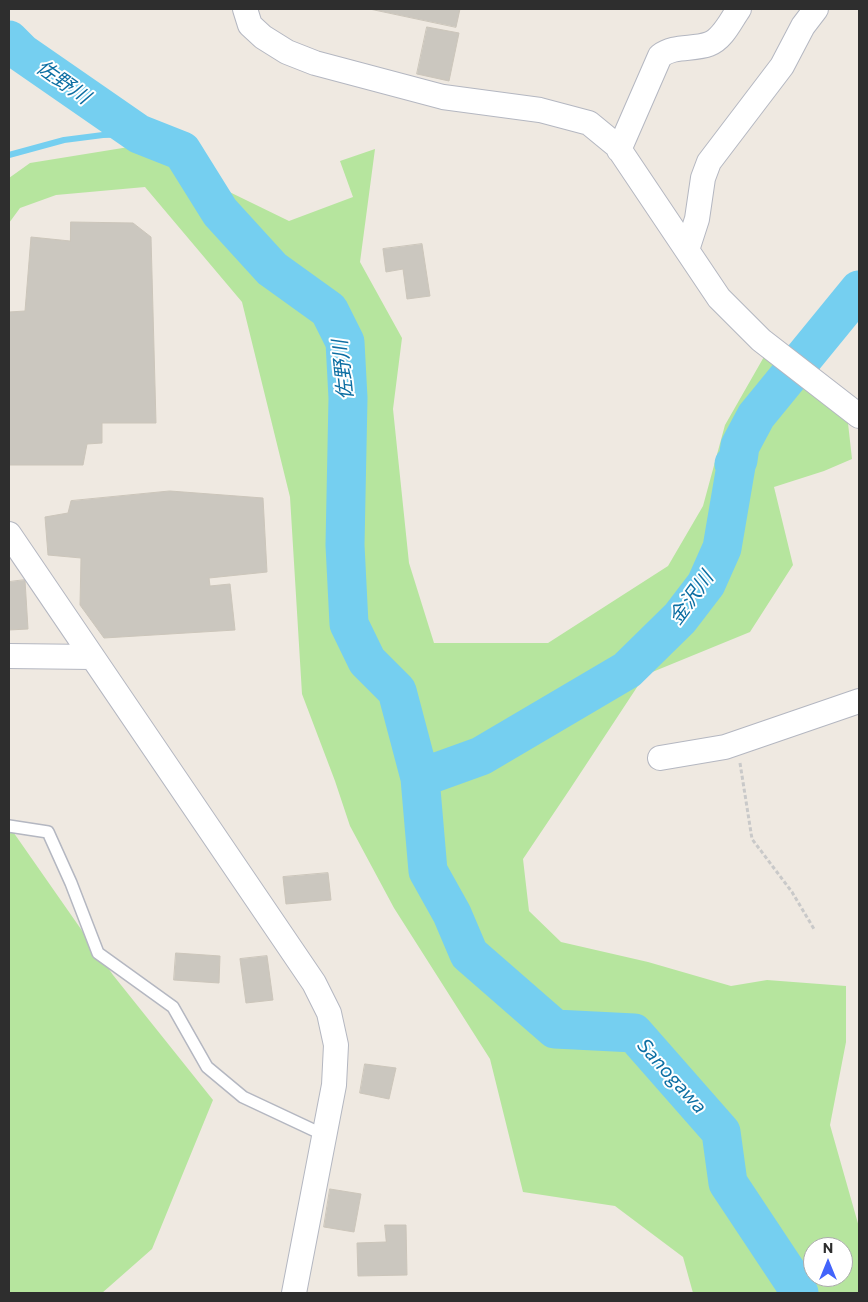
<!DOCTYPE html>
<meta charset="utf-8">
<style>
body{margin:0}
#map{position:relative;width:868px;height:1302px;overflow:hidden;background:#efe9e1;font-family:Commissioner,sans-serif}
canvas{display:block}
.frame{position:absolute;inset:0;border:10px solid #2e2e2e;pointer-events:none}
.north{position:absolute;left:803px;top:1237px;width:50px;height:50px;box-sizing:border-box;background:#fff;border:1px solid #ababab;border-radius:50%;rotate:0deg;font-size:14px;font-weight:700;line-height:20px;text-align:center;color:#2e2e2e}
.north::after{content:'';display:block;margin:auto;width:18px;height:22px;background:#4264fb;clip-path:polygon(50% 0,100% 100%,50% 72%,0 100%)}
</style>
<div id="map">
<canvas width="868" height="1302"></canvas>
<div class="frame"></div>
<div class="north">N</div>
</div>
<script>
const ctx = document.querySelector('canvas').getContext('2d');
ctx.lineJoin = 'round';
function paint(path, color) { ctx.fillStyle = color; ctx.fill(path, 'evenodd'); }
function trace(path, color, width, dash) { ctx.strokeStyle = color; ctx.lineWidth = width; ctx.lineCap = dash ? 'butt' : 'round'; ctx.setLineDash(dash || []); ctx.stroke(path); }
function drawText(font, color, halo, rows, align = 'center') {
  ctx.font = font + ' Commissioner,"Noto Sans JP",sans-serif'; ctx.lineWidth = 4; ctx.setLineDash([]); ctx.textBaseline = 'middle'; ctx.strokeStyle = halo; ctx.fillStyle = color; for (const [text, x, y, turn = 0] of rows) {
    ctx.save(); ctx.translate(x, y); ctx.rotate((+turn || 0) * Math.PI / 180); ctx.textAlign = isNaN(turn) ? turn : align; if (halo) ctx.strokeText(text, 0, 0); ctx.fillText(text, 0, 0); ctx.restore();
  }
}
const green = new Path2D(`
 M135 146 289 221 353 197 340 161 375 149 360 262 402 338 393 409 409 563 434 643H548L668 566 703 506 725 425 765 355 848 423 852 459 824 471 774 487 793 565 750 632 645 675 570 789 523 859 529 911 561 942 648 962 731 986 767 980 846 986V1042L830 1125 859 1227V1293H693L683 1257 615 1206 523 1192 490 1059 394 908 350 826 335 781 302 694 290 497 242 302 145 187 56 195 20 208 9 223V178L30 163ZM813 1247H843V1277H813Z
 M9 826 113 975 213 1100 152 1249 102 1293H9Z`);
const stream = new Path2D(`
 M9 155 64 140 103 135 139 134`);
const river = new Path2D(`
 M9 40 22 53 139 134 182 151 220 212 272 269 329 310 345 342 348 398 345 545 349 624 367 661 397 691 420 778 428 871 452 914 469 954 555 1029 634 1033 721 1132 728 1183 793 1281 799 1293
 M420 778 481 756 627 670 680 618 706 584 722 548 736 466 734 464 738 460 740 446 756 416 859 290`);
const building = new Path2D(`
 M370 9H460L456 27Z
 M427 27 459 33 449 81 417 74Z
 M71 222 133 223 151 237 156 423H102V443L87 444 83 465H9V312L25 311 31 237 70 241Z
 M422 244 430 296 407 299 403 269 386 272 383 249Z
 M170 491 263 498 267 572 209 578 210 586 230 584 235 630 104 638 80 605 81 558 48 555 45 517 68 513 71 501Z
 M25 580 28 629 9 630V582Z
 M328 873 331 900 286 904 283 877Z
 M176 953 220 956 219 983 174 980Z
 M267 956 273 1000 246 1003 240 959Z
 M365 1064 396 1068 389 1099 360 1093Z
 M330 1189 361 1194 354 1232 324 1227Z
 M385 1225H406L407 1275 358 1276 357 1243 386 1242Z`);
const path = new Path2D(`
 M740 763 752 839 792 892 814 929`);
const lane = new Path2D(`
 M9 826 48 832 71 883 98 953 173 1007 207 1067 243 1097 324 1135`);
const street = new Path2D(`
 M245 9 250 25 263 37 287 52 315 63 443 97 540 110 589 123 617 146 719 298 761 340 859 416
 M619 150 660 56C674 45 693 50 709 44 723 39 731 20 739 9
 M687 250 697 219 703 178 709 162 782 66 803 26 816 9
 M9 534 314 983 329 1013 336 1045 334 1085 294 1293
 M9 656 92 657
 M660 758 725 747 859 701`);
const waterNames = [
 ["佐野川",63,82,35],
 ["佐野川",343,370,-96],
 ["金沢川",691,598,-54],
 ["Sanogawa",672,1076,48]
];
paint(green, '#b6e59e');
trace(stream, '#75cff0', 6);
trace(river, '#75cff0', 39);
paint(building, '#cbc7bf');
trace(building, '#cbc5ba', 1);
trace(lane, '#b4b7c1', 14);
trace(street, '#b4b7c1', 26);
trace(path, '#c9c9c9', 3, [4, 2.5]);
trace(lane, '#fff', 11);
trace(street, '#fff', 24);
drawText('italic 20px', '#0d6fa3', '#fff', waterNames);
</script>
